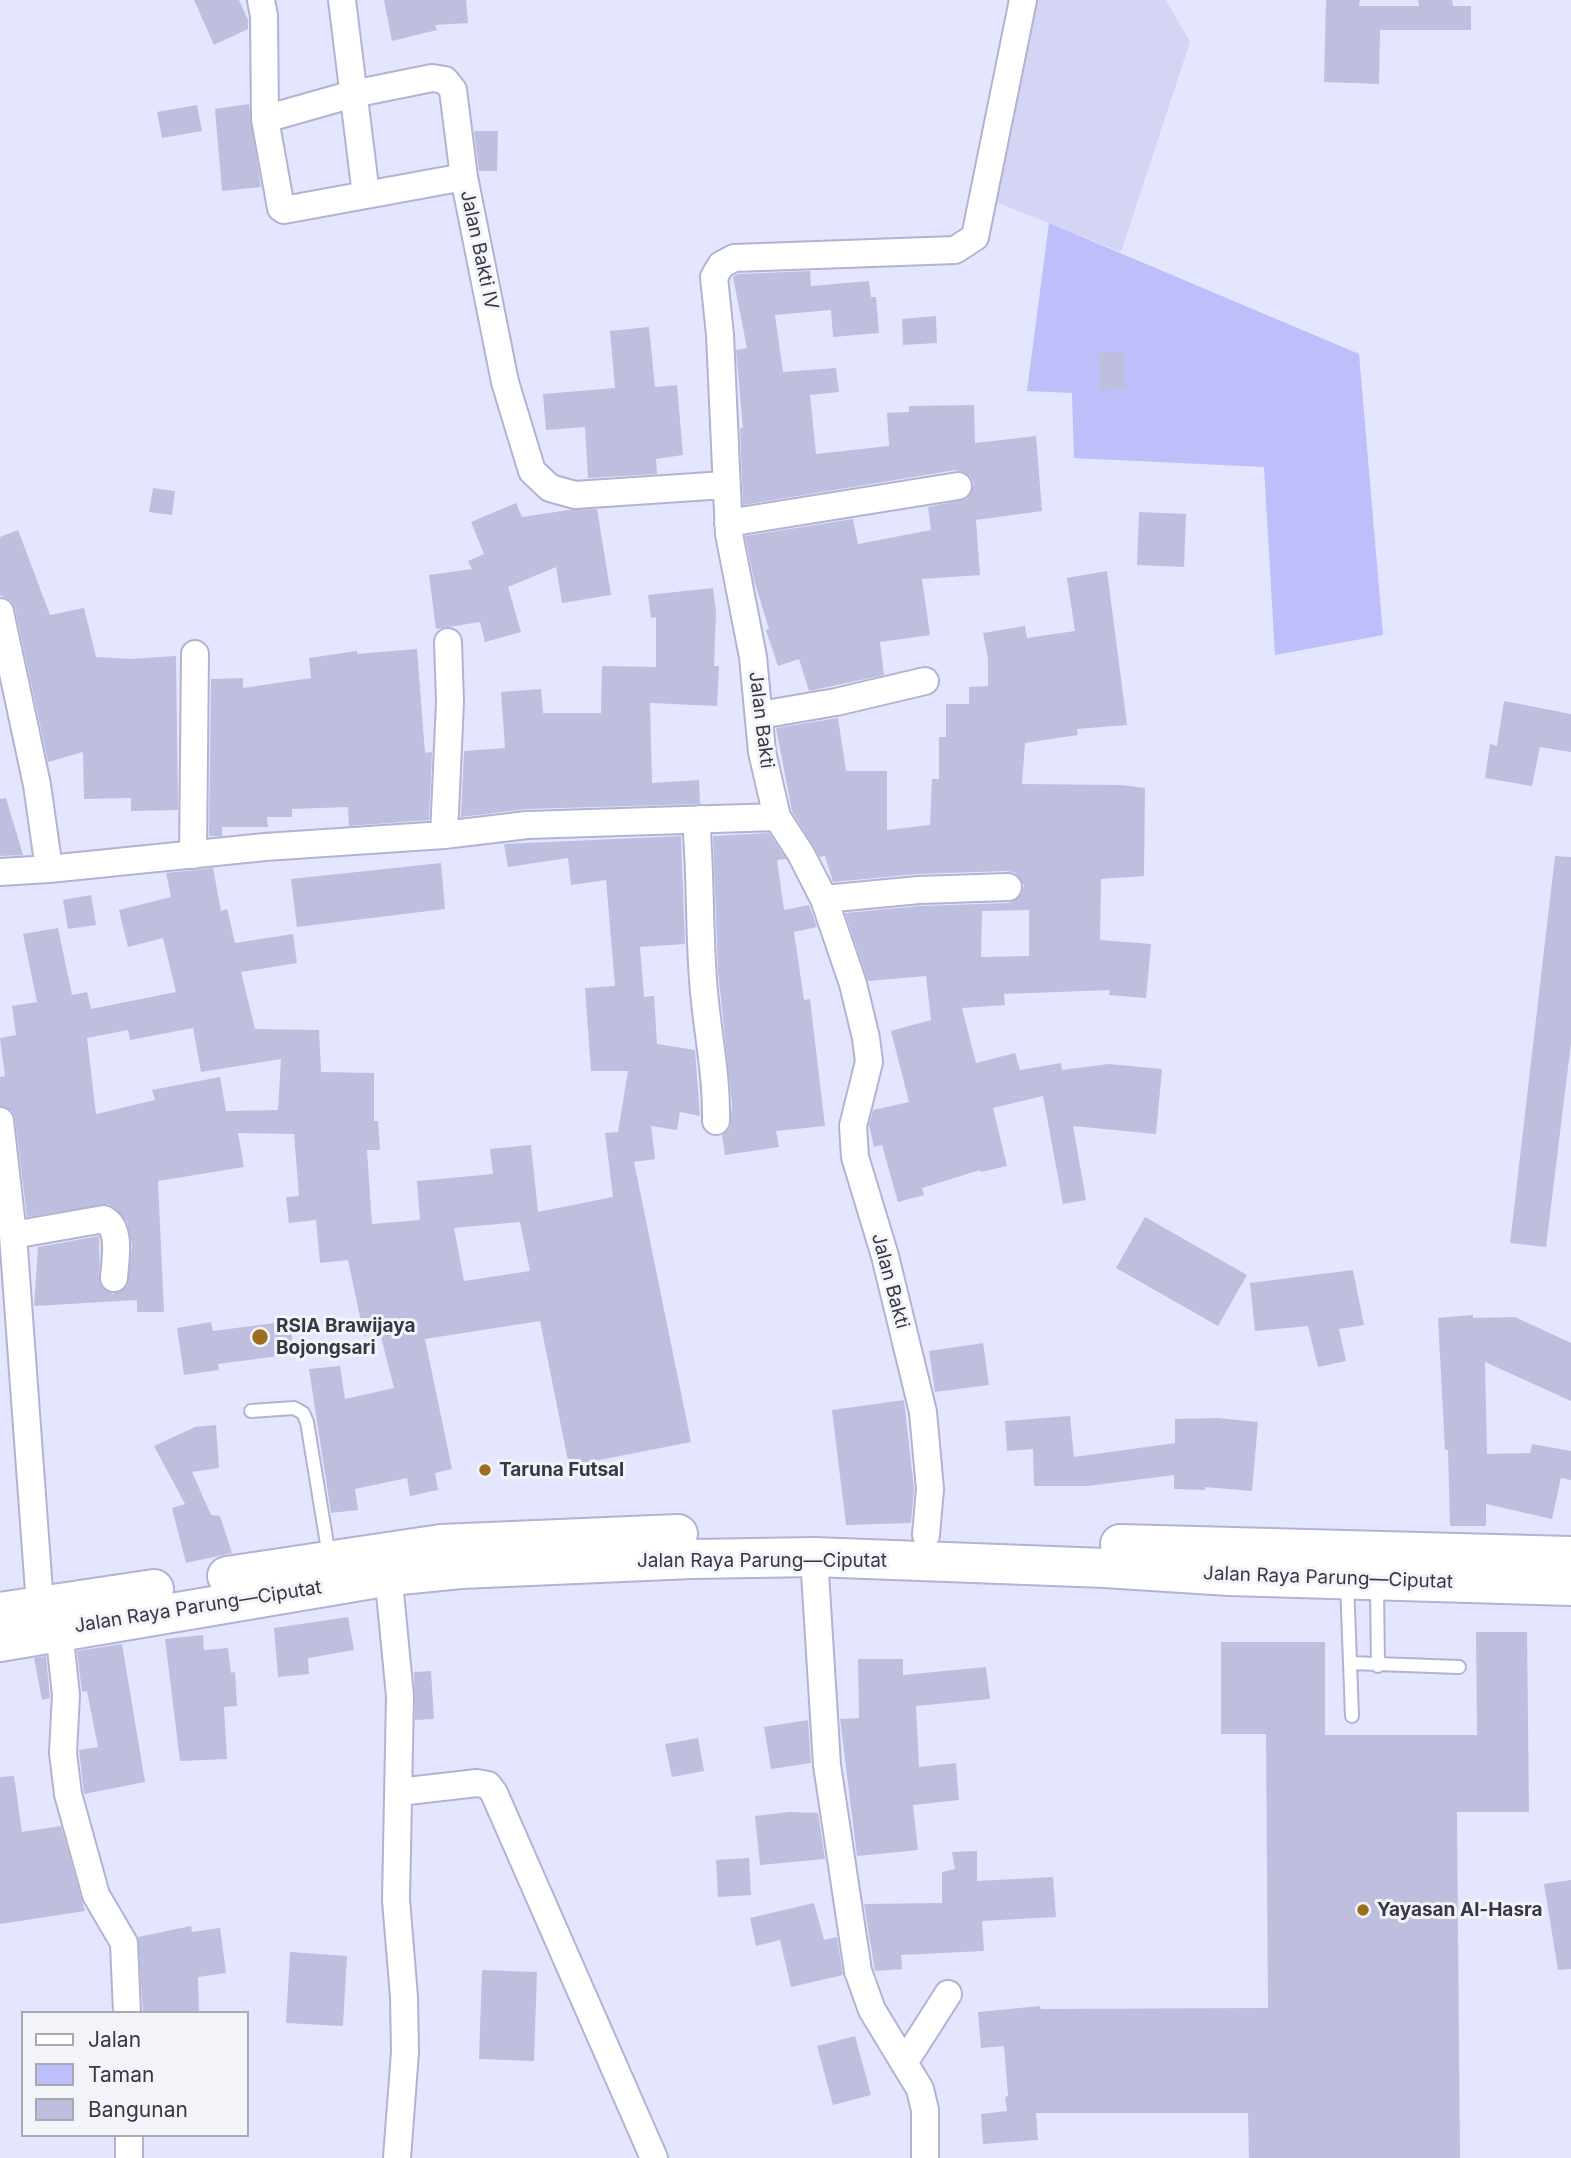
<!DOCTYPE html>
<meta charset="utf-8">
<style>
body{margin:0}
#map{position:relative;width:1571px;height:2158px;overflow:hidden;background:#e4e5fe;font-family:Inter,sans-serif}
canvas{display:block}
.legend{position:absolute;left:21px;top:2011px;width:228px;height:126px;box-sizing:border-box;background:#f3f4fa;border:2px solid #a8a9b2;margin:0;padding:9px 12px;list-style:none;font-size:21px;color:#383845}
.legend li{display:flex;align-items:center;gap:14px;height:35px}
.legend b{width:35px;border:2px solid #a8a9b2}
</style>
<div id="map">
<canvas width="1571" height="2158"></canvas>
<ul class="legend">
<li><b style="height:9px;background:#fff"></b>Jalan</li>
<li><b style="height:19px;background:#bdbefa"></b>Taman</li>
<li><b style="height:19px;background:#bebfde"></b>Bangunan</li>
</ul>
</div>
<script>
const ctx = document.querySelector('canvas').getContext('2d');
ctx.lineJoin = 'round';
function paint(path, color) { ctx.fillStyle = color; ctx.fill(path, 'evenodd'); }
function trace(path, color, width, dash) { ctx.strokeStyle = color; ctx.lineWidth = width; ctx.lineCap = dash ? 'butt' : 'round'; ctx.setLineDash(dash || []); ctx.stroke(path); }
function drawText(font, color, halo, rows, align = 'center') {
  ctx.font = font + ' Inter,sans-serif'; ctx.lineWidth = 6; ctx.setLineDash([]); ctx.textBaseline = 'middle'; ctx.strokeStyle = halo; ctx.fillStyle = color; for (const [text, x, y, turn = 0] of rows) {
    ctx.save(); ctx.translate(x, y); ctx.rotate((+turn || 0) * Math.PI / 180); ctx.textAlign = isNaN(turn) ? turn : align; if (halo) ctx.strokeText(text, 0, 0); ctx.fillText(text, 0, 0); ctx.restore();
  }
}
const built = new Path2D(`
 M1036 0H1166L1190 42 1121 252 996 202Z`);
const green = new Path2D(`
 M1049 223 1359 354 1383 635 1275 655 1264 467 1074 458 1072 393 1027 391Z`);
const building = new Path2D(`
 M194 0H239L248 20V29L214 45Z
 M384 0H466L468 23 435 25 437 30 392 41Z
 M1326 0H1360L1359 6H1419L1418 0H1452L1453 6H1471V30H1380L1379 84 1324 82Z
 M249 104 261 187 222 191 215 109Z
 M197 105 202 131 162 138 157 112Z
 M474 131H498L497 171H479Z
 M810 271 811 286 869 281 871 297H876L879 333 833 337 831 310 775 315 783 372 836 368 839 392 810 395 816 454 889 446 887 413 909 412V406L974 405 975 443 1036 436 1042 511 976 520 980 575 922 579 930 635 880 642 884 675 809 691 799 659 778 666 766 630 769 629 754 580 745 536 853 519 858 544 931 530 928 507 967 499 974 484 970 476 956 470 743 505 740 428H743L736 350 747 348 733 277 738 274Z
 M936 316 937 343 903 345 902 319Z
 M649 327 655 387 677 385 683 455 656 459 657 474 588 478 585 427 546 430 543 394 615 388 610 331Z
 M1124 352 1126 389 1100 391 1097 353Z
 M153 488 175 491 172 515 149 512Z
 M516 503 522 517 569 510 597 509 611 595 562 603 556 567 508 587 521 632 485 642 480 622 436 629 429 575 472 569 468 561 484 554 471 522Z
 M1139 512 1186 514 1184 567 1137 565Z
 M18 530 50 615 84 608 96 657 130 659 176 656 178 810 131 811V798L84 799 83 752 48 762 15 609 11 601 0 595V537Z
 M1107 571 1127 725 1077 729 1078 735 1025 743 1022 784 1121 785 1145 788 1144 876 1101 879 1100 940 1151 944 1146 998 1109 995 1110 990 1004 994 1005 1005 962 1008 976 1063 1015 1053 1020 1070 1061 1063 1062 1070 1109 1064 1162 1069 1156 1134 1073 1126 1086 1200 1063 1204 1043 1096 993 1108 1007 1166 981 1172 980 1170 922 1188 924 1195 898 1202 882 1145 874 1147 869 1125 873 1110 909 1102 891 1031 931 1020 926 976 868 981 845 913 920 906 1009 903 1021 895 1024 886 1016 873 1007 871 918 874 833 882 825 856 820 857 792 811 776 728 838 718 846 771H887V830L930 825 932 779H939V737H946V704H969V687L988 686V659L983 633 1025 626 1027 638 1075 631 1067 578ZM1029 910V956L981 957 982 911Z
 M713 588 716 612 714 666H719L717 706 650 703 652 783 699 780 700 804 527 809 461 817 464 751 505 748 501 692 541 689 543 713H601L602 666 656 667V617L651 618 648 595Z
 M417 649 425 753 432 752 429 820 349 826 348 807 292 809V817H267L268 827H222V836H209L211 679 243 678V688L311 678 309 658 357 651V654Z
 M1504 701 1571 714V752L1540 747 1532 786 1485 778 1490 744 1497 746Z
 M6 798 23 855 0 856V799Z
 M769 833 786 859 777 860 784 910 809 905 817 927 794 932 804 1000 810 999 825 1126 776 1131 779 1147 725 1155 722 1135 730 1128 732 1104 718 971 713 836Z
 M681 836 685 944 640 947 644 997 654 996 657 1044 695 1050 700 1116 680 1112 677 1130 651 1126 655 1159 634 1162 691 1442 569 1466 540 1321 425 1339 452 1469 435 1473 438 1490 410 1496 407 1478 355 1489 358 1510 331 1513 309 1369 340 1366 345 1399 394 1388 380 1333 364 1336 348 1260 320 1263 316 1220 289 1223 286 1197 299 1196 294 1134 238 1133 244 1167 158 1181 164 1312H137V1300L34 1306 38 1247 99 1236 100 1284 113 1294 127 1286 132 1246 127 1222 109 1204 27 1217 15 1119 12 1111 0 1106V1077L5 1076 0 1038 16 1035 12 1006 37 1002 23 934 58 928 72 995 87 992 91 1009 176 992 163 938 128 947 119 910 171 897 166 873 213 868 221 911 227 909 235 943 293 934 297 963 241 972 255 1029 319 1030 321 1072 374 1073V1121H378L380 1150H367L372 1224 420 1220 417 1181 493 1174 490 1149 531 1145 538 1212 613 1197 605 1133 618 1132 628 1071H591L585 988 615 986 606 880 571 885 568 858 508 867 504 844ZM193 1028 201 1072 281 1059 278 1110 226 1111 220 1077 152 1090 155 1100 96 1114 87 1038 128 1030 130 1040ZM520 1222 530 1271 464 1281 454 1228Z
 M1555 856 1571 857V1043L1546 1247 1510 1243Z
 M441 863 445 909 297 927 291 879Z
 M91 895 96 925 68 929 63 900Z
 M1145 1217 1247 1275 1218 1326 1116 1268Z
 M1353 1270 1364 1325 1339 1329 1346 1361 1318 1367 1308 1326 1255 1331 1250 1283Z
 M1473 1315V1318L1515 1317 1571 1343V1401L1485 1362 1487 1454 1530 1453 1532 1444 1571 1451V1480L1561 1478 1552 1519 1486 1504V1526H1450L1448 1450H1445L1438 1318Z
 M290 1321 294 1354 218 1364 219 1370 184 1375 177 1328 211 1322 213 1331Z
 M983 1343 989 1385 935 1392 929 1351Z
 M904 1400 914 1489 911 1523 846 1525 832 1410Z
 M1070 1416 1074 1457 1175 1443V1419L1218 1418 1258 1422 1252 1491 1205 1487V1490L1174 1489V1475L1088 1486H1034L1033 1449 1007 1451 1005 1421Z
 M216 1425 219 1468 192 1472 211 1515 220 1516 232 1553 186 1563 172 1508 185 1504 154 1446 195 1427Z
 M348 1617 354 1650 308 1658 309 1674 278 1677 274 1628Z
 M1476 1632H1527L1529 1812H1457L1460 2158H1249L1248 2113H1036L1038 2140 983 2144 981 2114 1007 2111 1005 2097 1008 2096 1004 2046 981 2048 978 2012 1040 2006 1041 2009 1268 2008 1266 1734H1221V1642H1325V1735H1477Z
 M203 1635 204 1650 228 1648 231 1673 235 1672 237 1706 224 1707 227 1759 180 1761 165 1639Z
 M122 1644 145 1782 84 1794 79 1750 98 1747 87 1691 82 1692 77 1651Z
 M46 1656 50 1698 42 1700 34 1658Z
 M858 1659H903V1675L986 1667 990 1699 916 1706 919 1767 956 1763 959 1800 913 1805 918 1850 857 1856 840 1719 859 1718Z
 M431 1671 434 1719 415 1720 414 1672Z
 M808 1720 811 1763 771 1769 764 1727Z
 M698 1738 704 1771 672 1777 665 1744Z
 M14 1776 22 1832 61 1826 85 1911 0 1924V1777Z
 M790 1812 818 1813 825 1859 760 1865 755 1816Z
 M977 1851V1881L1053 1877 1056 1917 982 1921 984 1951 901 1955 902 1969 875 1971 864 1904 942 1903V1872L955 1869 952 1852Z
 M749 1858 751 1895 718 1897 716 1860Z
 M1571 1880V1969L1558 1970 1544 1884Z
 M814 1903 824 1940 837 1937 843 1975 791 1987 780 1940 756 1946 750 1918Z
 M191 1926 192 1932 220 1928 226 1973 198 1977 199 2013H143L138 1937Z
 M290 1952 347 1956 343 2026 286 2023Z
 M482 1970 537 1972 534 2061 479 2059Z
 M855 2036 871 2095 833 2105 817 2046Z`);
const service = new Path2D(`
 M251 1411 294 1408 303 1413 307 1422 329 1556
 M1347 1583 1352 1716
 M1377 1584 1378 1666
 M1350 1663 1459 1667`);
const minor = new Path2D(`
 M261 0 264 16 265 119 281 208 284 210 464 177 505 382 532 471 550 488 575 495 725 485
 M342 0 366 195
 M265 119 353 94 432 78 445 80 453 90 464 177
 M728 523 958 486
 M0 612 37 785 49 869 265 847 444 835 527 825 777 817
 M760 715 836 702 925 681
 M700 819 697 834C701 887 699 939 704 992 708 1036 717 1077 716 1121
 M444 835 450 702 448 642
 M193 855 195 654
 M0 872 49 869
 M824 899 919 890 1008 887
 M0 1121 13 1235 40 1605
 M13 1235 104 1219C122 1229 115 1260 114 1278
 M926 1535 930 1489 923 1412 885 1256 855 1157 853 1126 869 1062 866 1038 853 984 824 899 801 854 777 817 762 752 753 657 729 534 720 335 714 277 721 265 734 258 955 250 975 237 1023 0
 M814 1557 827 1765 858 1971 872 2010 920 2089 925 2110V2158
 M387 1562 400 1696 396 1900 404 1997 405 2052 397 2158
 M59 1630 66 1695 63 1753 68 1794 96 1895 124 1943 127 2013
 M399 1792 477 1783 488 1785 494 1793 654 2158
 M904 2063 948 1994
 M129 2135V2158`);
const trunk = new Path2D(`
 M1120 1544 1571 1556
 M227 1576 441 1544 678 1534
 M0 1612 154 1589
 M0 1642 390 1576 461 1569 692 1559 814 1557 1105 1568 1229 1576 1571 1586`);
const markers = [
 [260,1337,9,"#9d6d20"],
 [485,1470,7,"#9d6d20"],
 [1363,1910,7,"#9d6d20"]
];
const streetNames = [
 ["Jalan Bakti IV",479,250,78],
 ["Jalan Bakti",761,720,83],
 ["Jalan Bakti",890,1281,75],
 ["Jalan Raya Parung—Ciputat",762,1561],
 ["Jalan Raya Parung—Ciputat",1328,1578,2],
 ["Jalan Raya Parung—Ciputat",198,1607,-9]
];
const poiNames = [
 ["RSIA Brawijaya",276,1326],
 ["Bojongsari",276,1348],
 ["Taruna Futsal",499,1470],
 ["Yayasan Al-Hasra",1377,1910]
];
paint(built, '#d4d5f4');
paint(green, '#bdbefa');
paint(building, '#bebfde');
trace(service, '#b2b3d2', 16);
trace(minor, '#b2b3d2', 30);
trace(trunk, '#b2b3d2', 42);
trace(service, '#fff', 12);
trace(minor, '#fff', 26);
trace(trunk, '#fff', 38);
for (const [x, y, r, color] of markers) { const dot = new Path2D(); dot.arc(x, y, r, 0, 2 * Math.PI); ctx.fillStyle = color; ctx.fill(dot); trace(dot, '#f3f4fa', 2.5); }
drawText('19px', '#383845', '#f3f4fa', streetNames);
drawText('bold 19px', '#383845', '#f3f4fa', poiNames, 'left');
</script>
